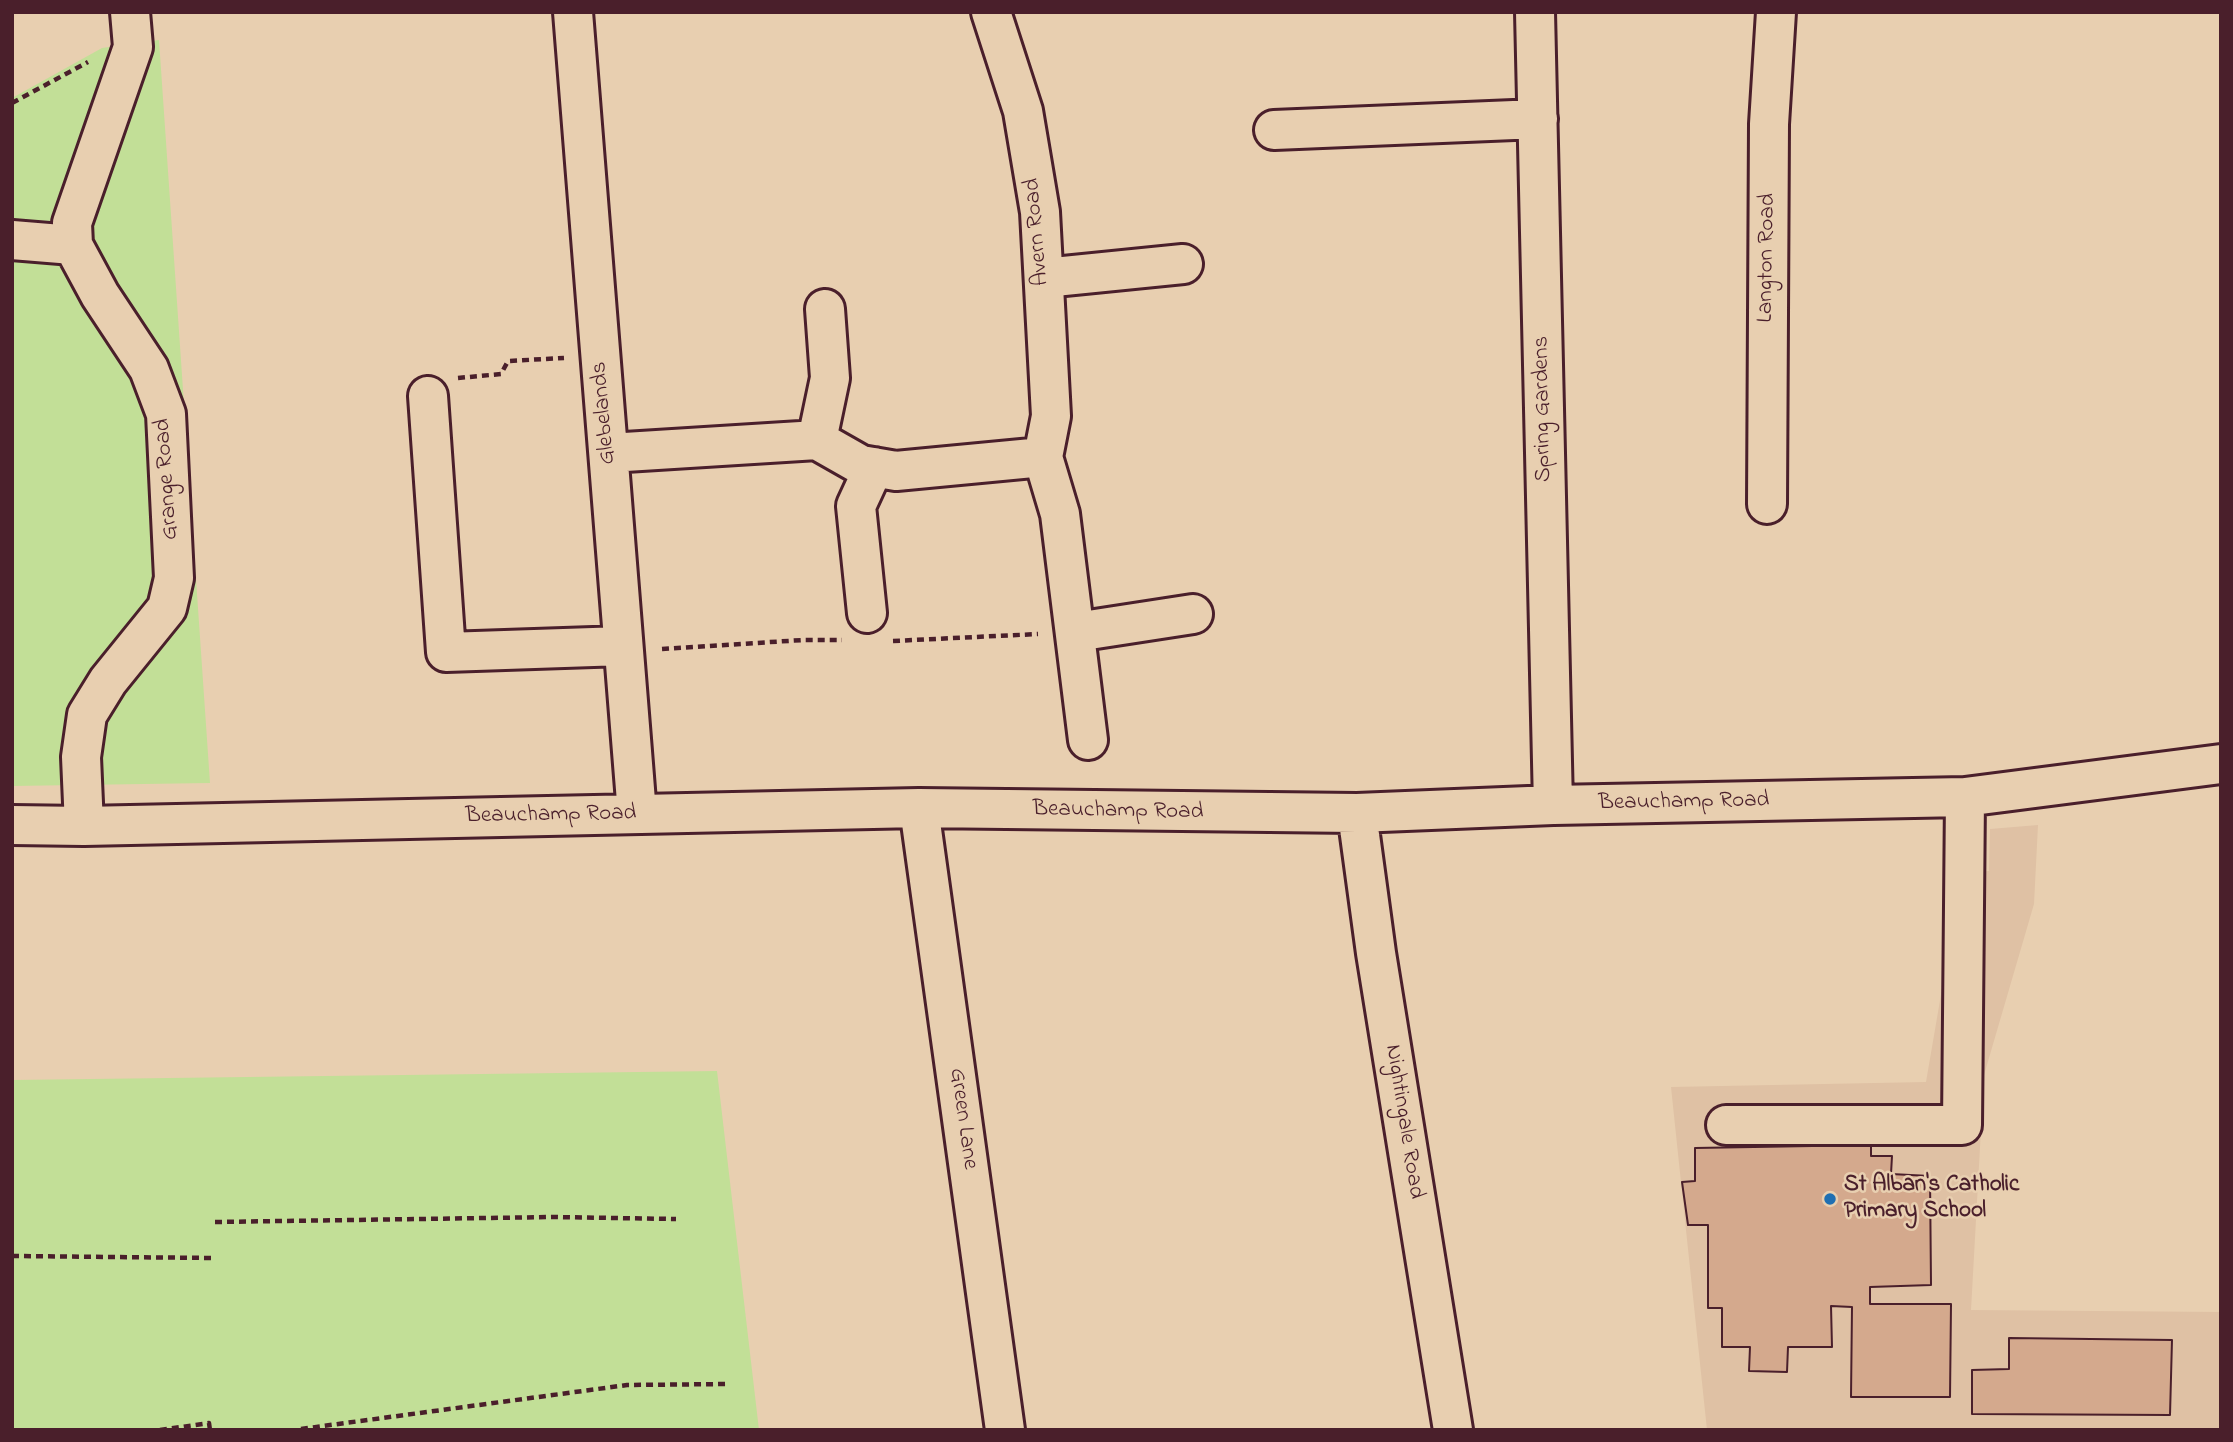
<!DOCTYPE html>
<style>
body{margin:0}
#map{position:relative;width:2233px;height:1442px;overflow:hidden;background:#e8cfb0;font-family:"Indie Flower",sans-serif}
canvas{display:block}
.frame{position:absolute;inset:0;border:14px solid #4a1f2b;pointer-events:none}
</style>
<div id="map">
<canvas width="2233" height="1442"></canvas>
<div class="frame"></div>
</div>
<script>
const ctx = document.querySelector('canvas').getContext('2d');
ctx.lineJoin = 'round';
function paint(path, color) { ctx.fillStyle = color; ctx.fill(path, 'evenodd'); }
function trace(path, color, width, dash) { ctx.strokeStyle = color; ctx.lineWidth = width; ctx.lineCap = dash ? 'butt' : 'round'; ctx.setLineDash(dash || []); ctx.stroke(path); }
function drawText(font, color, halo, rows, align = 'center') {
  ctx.font = font + ' "Indie Flower",sans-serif'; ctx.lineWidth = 5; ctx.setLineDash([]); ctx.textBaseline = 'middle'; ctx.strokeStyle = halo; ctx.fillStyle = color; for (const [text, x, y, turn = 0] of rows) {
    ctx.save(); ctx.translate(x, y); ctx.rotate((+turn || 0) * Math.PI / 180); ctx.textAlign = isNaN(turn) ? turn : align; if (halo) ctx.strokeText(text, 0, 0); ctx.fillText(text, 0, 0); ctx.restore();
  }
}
const built = new Path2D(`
 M2038 825 2034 904 1984 1075 1971 1310 2221 1312V1430H1707L1671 1087 1926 1082 1949 948 1966 873 1989 871 1990 829Z`);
const green = new Path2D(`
 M159 40 210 783 12 786V98L102 48Z
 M717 1071 759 1430H12V1080Z`);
const building = new Path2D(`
 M1871 1145V1156H1892L1891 1174 1930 1176 1931 1285 1870 1287V1304H1951L1950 1397H1851L1852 1307 1831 1306 1832 1347H1788L1787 1372 1749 1371 1750 1347H1722V1308H1708V1225H1688L1682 1182 1695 1181V1148Z
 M2009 1338 2172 1340 2170 1415 1972 1414V1370L2009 1369Z`);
const path = new Path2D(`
 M12 103 88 62
 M458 378 501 374 508 361 564 358
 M893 641 1038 634
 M662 649 803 640H842
 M215 1222 554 1217 676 1219
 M12 1256 213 1258
 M301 1429 627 1385 730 1384
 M160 1430 209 1423 210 1430`);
const minor = new Path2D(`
 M573 12 637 814
 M991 12 1023 111 1040 212 1051 416 1043 457 1060 514 1088 740
 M1535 12 1553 805
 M1274 130 1538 119
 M12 240 73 245
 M1044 278 1183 264
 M428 396 446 652 623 646
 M817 440 830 378 825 309
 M609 453 817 440 861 465 896 471 1043 457
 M1767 504 1769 124 1776 12
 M867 613 856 506 874 467
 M1076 632 1193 614
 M919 808 1005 1430
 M1357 813 1376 953 1453 1430
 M12 825 84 826 919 808 1357 813 1553 805 1965 797 2221 764
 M84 826 81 757 87 715 108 681 167 608 174 578 166 414 149 369 100 295 73 245 72 223 133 47 130 12
 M1726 1125H1962L1965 797`);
const markers = [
 [1830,1199,7,"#1f6fb2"]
];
const streetNames = [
 ["Avern Road",1038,232,-95],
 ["Langton Road",1768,258,-89],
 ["Spring Gardens",1544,409,-91],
 ["Glebelands",605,413,-95],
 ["Grange Road",168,479,-94],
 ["Beauchamp Road",1684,803,-1],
 ["Beauchamp Road",1118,812,1],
 ["Beauchamp Road",551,816,-1],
 ["Green Lane",962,1119,82],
 ["Nightingale Road",1403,1122,81]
];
const poiNames = [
 ["St Alban's Catholic",1844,1186],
 ["Primary School",1844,1212]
];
paint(built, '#dfc1a4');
paint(green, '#c2df97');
paint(building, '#d4a98d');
trace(building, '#4a1f2b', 2);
trace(minor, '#4a1f2b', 44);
trace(path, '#4a1f2b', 4.5, [7, 5]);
trace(minor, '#e8cfb0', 38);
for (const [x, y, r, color] of markers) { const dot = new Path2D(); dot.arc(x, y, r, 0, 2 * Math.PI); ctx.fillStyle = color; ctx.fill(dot); trace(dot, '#e8cfb0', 2.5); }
drawText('23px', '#4a1f2b', '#e8cfb0', streetNames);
drawText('bold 23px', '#4a1f2b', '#e8cfb0', poiNames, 'left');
</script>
